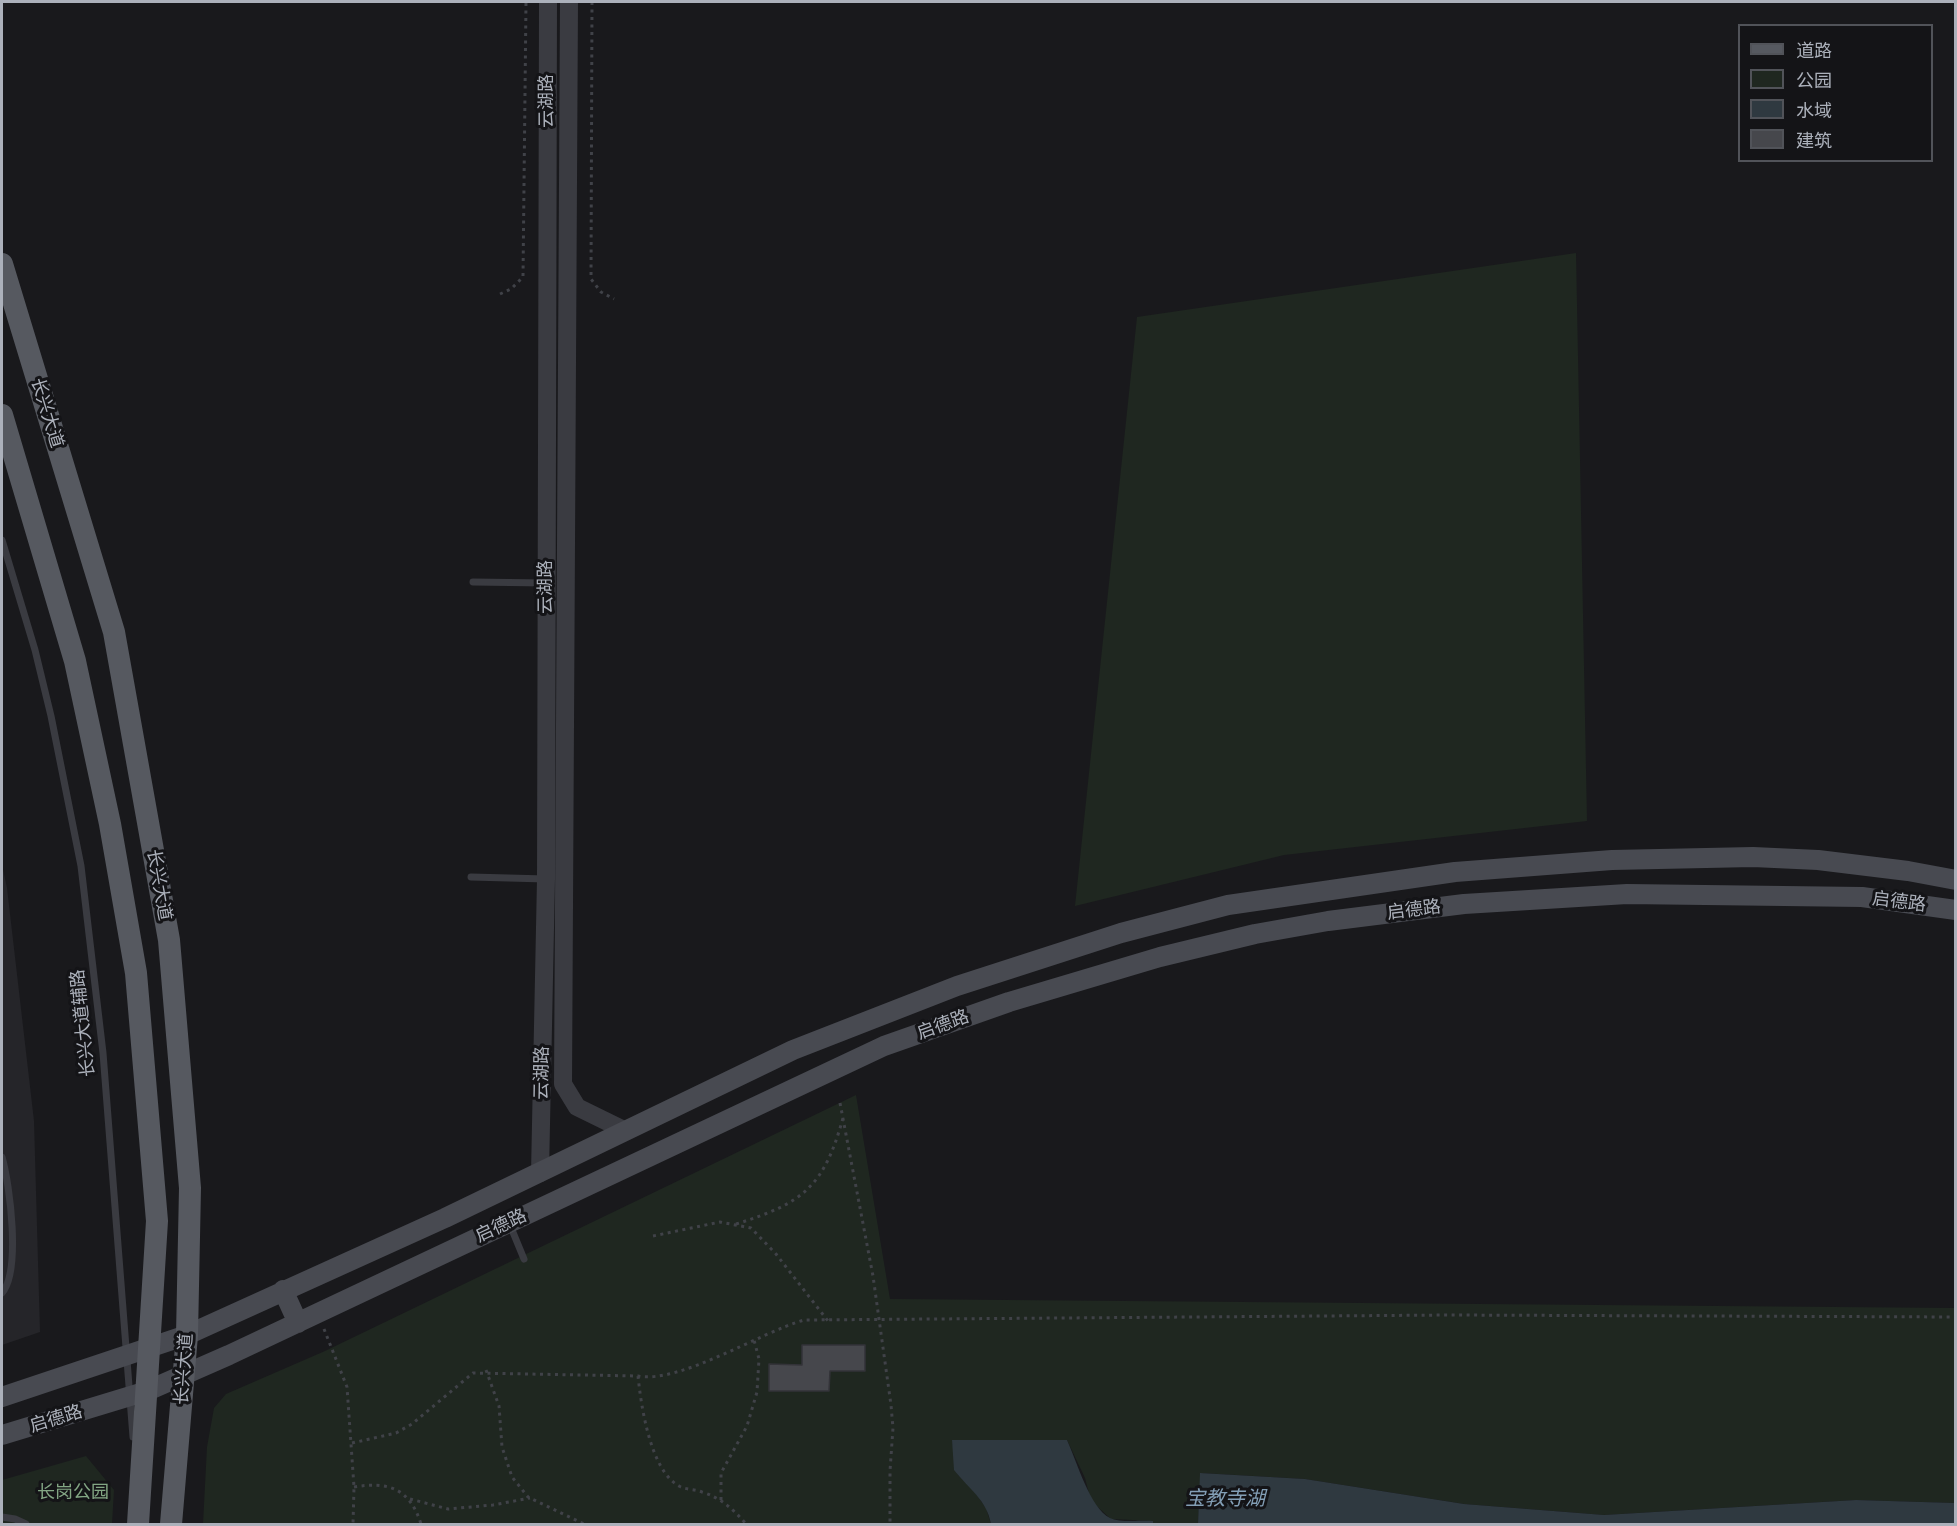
<!DOCTYPE html>
<meta charset="utf-8">
<style>
body{margin:0}
#map{position:relative;width:1957px;height:1526px;overflow:hidden;background:#19191c;font-family:Mulish,"Noto Sans SC",sans-serif}
canvas{display:block}
.frame{position:absolute;inset:0;border:3px solid #acb1bb;pointer-events:none}
.legend{position:absolute;left:1738px;top:24px;width:195px;height:138px;box-sizing:border-box;background:#141417;border:2px solid #515359;margin:0;padding:8px 10px;list-style:none;font-size:18px;color:#acb1bb}
.legend li{display:flex;align-items:center;gap:12px;height:30px}
.legend b{width:30px;border:2px solid #515359}
</style>
<div id="map">
<canvas width="1957" height="1526"></canvas>
<div class="frame"></div>
<ul class="legend">
<li><b style="height:8px;background:#565960"></b>道路</li>
<li><b style="height:16px;background:#1f2720"></b>公园</li>
<li><b style="height:16px;background:#2f3940"></b>水域</li>
<li><b style="height:16px;background:#46474c"></b>建筑</li>
</ul>
</div>
<script>
const ctx = document.querySelector('canvas').getContext('2d');
ctx.lineJoin = 'round';
function paint(path, color) { ctx.fillStyle = color; ctx.fill(path, 'evenodd'); }
function trace(path, color, width, dash) { ctx.strokeStyle = color; ctx.lineWidth = width; ctx.lineCap = dash ? 'butt' : 'round'; ctx.setLineDash(dash || []); ctx.stroke(path); }
function drawText(font, color, halo, rows, align = 'center') {
  ctx.font = font + ' Mulish,"Noto Sans SC",sans-serif'; ctx.lineWidth = 6; ctx.setLineDash([]); ctx.textBaseline = 'middle'; ctx.strokeStyle = halo; ctx.fillStyle = color; for (const [text, x, y, turn = 0] of rows) {
    ctx.save(); ctx.translate(x, y); ctx.rotate((+turn || 0) * Math.PI / 180); ctx.textAlign = isNaN(turn) ? turn : align; if (halo) ctx.strokeText(text, 0, 0); ctx.fillText(text, 0, 0); ctx.restore();
  }
}
const built = new Path2D(`
 M2 865 7 888 34 1121 40 1332 2 1345Z`);
const green = new Path2D(`
 M1576 253 1587 821 1284 855 1075 906 1137 317Z
 M856 1095 890 1299 1955 1308V1503L1856 1500 1604 1515 1464 1504 1305 1479 1201 1473 1198 1524H1153V1521L1111 1519 1091 1501 1085 1478 1067 1440H952L958 1475 972 1488 986 1508 991 1524H203L207 1447 214 1408 226 1394 325 1351Z
 M86 1456 114 1490 112 1524H2V1480Z`);
const water = new Path2D(`
 M952 1440H1067C1077 1462 1090 1508 1110 1518 1120 1523 1141 1520 1153 1521V1524H991C987 1500 968 1488 954 1470Z
 M1200 1473 1305 1479 1464 1504 1604 1515 1856 1500 1955 1503V1524H1198Z`);
const building = new Path2D(`
 M802 1345H865V1371H830L829 1391H769V1364L802 1365Z`);
const path = new Path2D(`
 M592 2 591 279 601 292 614 299
 M500 294 511 289 523 277 526 2
 M840 1103 873 1276 891 1405 893 1428 890 1471V1524
 M736 1224C804 1203 824 1186 843 1118
 M653 1236 720 1222 751 1228 776 1254 828 1321
 M324 1329 347 1387 354 1487 353 1524
 M486 1370 499 1406 502 1447 512 1477 528 1497 584 1524
 M638 1376C641 1405 650 1470 679 1486 686 1490 694 1489 702 1492 721 1498 733 1509 746 1524
 M352 1443 396 1433 412 1424 473 1373 638 1376C680 1384 761 1332 804 1320L1450 1315 1956 1317
 M354 1487C389 1481 410 1489 421 1524
 M410 1499 448 1509 493 1505 530 1498
 M721 1500V1473L747 1426 757 1392 759 1359 754 1340`);
const service = new Path2D(`
 M2 540 35 650 51 716 81 866 103 1053 133 1437
 M473 582 546 583
 M471 877 546 879
 M2 1157C10 1185 21 1271 2 1293
 M510 1225 524 1259
 M2 1517 15 1519 26 1524`);
const tertiary = new Path2D(`
 M569 2 563 1084 577 1107 626 1131
 M540 1173 546 879 548 2`);
const secondary = new Path2D(`
 M283 1290 298 1323
 M2 1397 187 1335 445 1218 793 1050 957 986 1121 933 1228 905 1455 872 1612 860 1753 857 1818 860 1908 871 1956 880
 M2 1435 147 1391 229 1355 884 1046 1009 1002 1160 957 1255 934 1328 921 1464 904 1627 894 1862 897 1956 910`);
const primary = new Path2D(`
 M2 264 114 632 169 940 190 1188 187 1335 171 1524
 M2 415 75 661 110 824 136 973 157 1221 138 1524`);
const streetNames = [
 ["云湖路",547,101,-90],
 ["长兴大道",47,413,73],
 ["云湖路",546,587,-90],
 ["长兴大道",159,885,80],
 ["启德路",1899,902,7],
 ["启德路",1414,910,-7],
 ["长兴大道辅路",83,1023,-96],
 ["启德路",943,1025,-20],
 ["云湖路",542,1073,-89],
 ["启德路",501,1226,-25],
 ["长兴大道",184,1369,-86],
 ["启德路",56,1419,-17]
];
const parkNames = [
 ["长岗公园",73,1493]
];
const waterNames = [
 ["宝教寺湖",1225,1499]
];
paint(built, '#252529');
paint(green, '#1f2720');
paint(water, '#2f3940');
paint(building, '#46474c');
trace(building, '#333338', 1.5);
trace(path, '#404248', 3, [3, 4.5]);
trace(service, '#3a3b41', 7);
trace(tertiary, '#3a3b41', 18);
trace(secondary, '#484a51', 20);
trace(primary, '#565960', 22);
drawText('18px', '#acb1bb', '#141417', streetNames);
drawText('18px', '#83a684', '#141417', parkNames);
drawText('italic 20px', '#839fb6', '#141417', waterNames);
</script>
